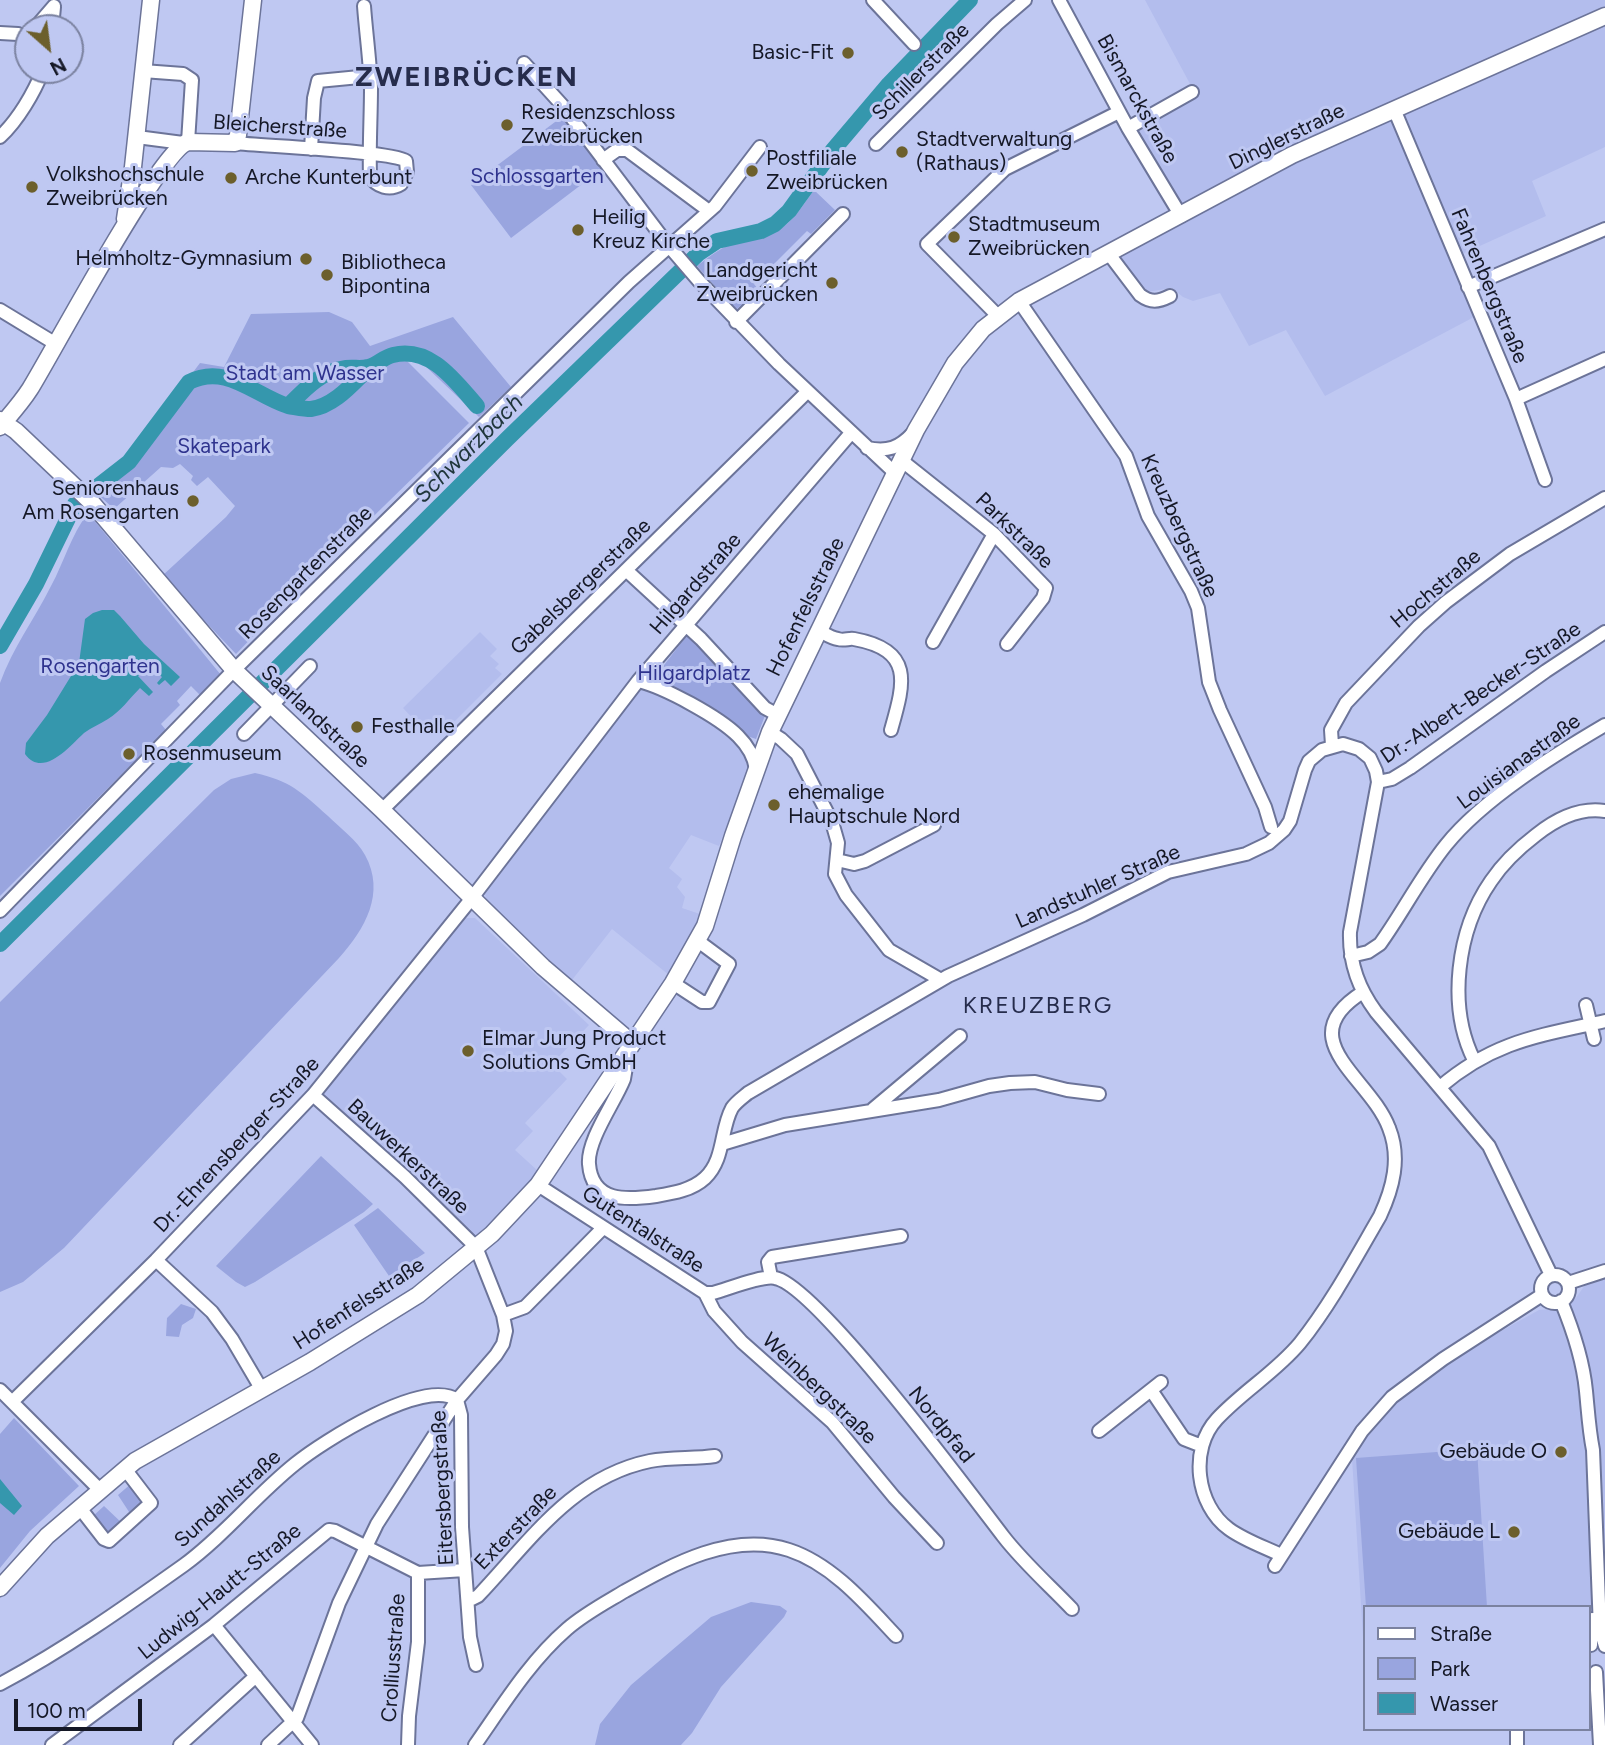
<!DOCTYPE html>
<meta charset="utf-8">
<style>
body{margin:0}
#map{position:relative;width:1605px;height:1745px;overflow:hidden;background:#bfc8f2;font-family:Figtree,sans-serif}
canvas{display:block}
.legend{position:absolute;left:1363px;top:1605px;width:228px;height:126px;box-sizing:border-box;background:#bfc8f2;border:2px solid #7b82a0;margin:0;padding:9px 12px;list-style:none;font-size:21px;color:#151826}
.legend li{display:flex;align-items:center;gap:14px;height:35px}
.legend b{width:35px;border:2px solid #7b82a0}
.north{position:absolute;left:14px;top:14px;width:70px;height:70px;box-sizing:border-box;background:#bfc8f2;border:2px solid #7b82a0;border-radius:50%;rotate:152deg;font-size:19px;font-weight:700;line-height:28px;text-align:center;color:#151826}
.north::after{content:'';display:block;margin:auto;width:24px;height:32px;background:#6c5f2c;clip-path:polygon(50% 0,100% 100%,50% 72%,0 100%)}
.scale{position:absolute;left:14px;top:1699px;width:128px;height:32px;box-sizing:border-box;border:4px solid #151826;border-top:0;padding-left:9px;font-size:21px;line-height:24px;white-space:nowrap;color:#151826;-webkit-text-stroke:5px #bfc8f2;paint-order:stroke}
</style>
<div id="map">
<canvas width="1605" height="1745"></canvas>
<ul class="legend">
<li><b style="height:9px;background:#fff"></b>Straße</li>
<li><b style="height:19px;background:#99a5df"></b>Park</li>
<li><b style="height:19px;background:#3597ad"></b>Wasser</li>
</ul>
<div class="north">N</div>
<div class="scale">100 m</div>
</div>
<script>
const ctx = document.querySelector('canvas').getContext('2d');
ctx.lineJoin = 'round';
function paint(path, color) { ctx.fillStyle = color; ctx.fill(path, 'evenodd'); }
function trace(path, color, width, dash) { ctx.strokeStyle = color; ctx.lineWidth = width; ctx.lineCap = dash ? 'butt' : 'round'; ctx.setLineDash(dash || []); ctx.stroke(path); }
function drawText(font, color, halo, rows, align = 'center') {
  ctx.font = font + ' Figtree,sans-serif'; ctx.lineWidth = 6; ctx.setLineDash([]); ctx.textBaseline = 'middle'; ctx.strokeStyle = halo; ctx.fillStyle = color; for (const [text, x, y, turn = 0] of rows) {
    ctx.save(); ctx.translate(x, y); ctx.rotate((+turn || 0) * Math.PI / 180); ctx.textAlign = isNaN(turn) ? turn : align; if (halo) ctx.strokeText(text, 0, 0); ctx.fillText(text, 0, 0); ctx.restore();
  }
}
const built = new Path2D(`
 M1145 0H1605V147L1532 181 1546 216 1451 259 1474 317 1325 396 1286 330 1249 346 1220 293 1193 301 1183 297 1172 288 1140 293 1113 257 1190 217 1135 129 1196 95Z
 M480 632 497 649 490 656 499 664 495 668 502 674 441 735 426 720 420 726 403 708Z
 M648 688 659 691 736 741 747 755 748 771 719 846 691 835 669 868 682 879 677 887 685 897 682 908 703 915 669 975 612 929 572 980 503 918 486 899 485 894 639 691Z
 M466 918H475L589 1025 552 1064 567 1079 525 1123 533 1131 515 1150 538 1171 528 1186 475 1240 323 1094Z
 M1605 1278V1630L1589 1632V1607H1365V1670L1352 1458 1364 1438 1384 1414 1403 1397 1469 1349 1539 1310 1553 1309 1576 1298 1587 1282Z`);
const green = new Path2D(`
 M563 116 602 169 511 238 471 185Z
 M814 190 835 210 811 234 807 231 754 284 758 289 736 310 697 266C710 256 724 245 740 241 753 238 765 239 777 231 793 222 803 205 814 190Z
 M329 312 352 322 370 346 453 317 511 387 479 417 420 361 406 360 469 423 298 590 236 654 162 576 226 517 235 506 208 477 197 486 191 480 193 476 180 464 173 468 161 467 114 509 90 487 118 467 135 449 200 363 224 367 251 314Z
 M88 513 221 675 200 695 191 686 177 701 180 705 161 724 166 730 0 896V683C13 647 34 620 51 586 64 562 71 535 88 513Z
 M687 635 766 713 756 739 744 735 738 728 655 677Z
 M255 773C291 781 301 792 328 816 340 828 357 840 365 855 386 893 365 929 339 958L64 1248 23 1282 0 1292V1002L214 790 231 779Z
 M321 1156 373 1204 364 1212 255 1282 245 1287 236 1282 216 1266Z
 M378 1208 425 1253 389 1276 354 1225Z
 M181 1304 196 1309 193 1318 182 1325 179 1337 166 1336 167 1318Z
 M14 1418 79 1486 30 1531 0 1568V1434Z
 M1477 1449 1487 1607H1366L1356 1458Z
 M132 1483 147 1500 133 1518 118 1495Z
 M104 1506 124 1525 108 1536 92 1517Z
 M751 1602 780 1606 787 1611 784 1617 721 1687 692 1733 681 1745H595L600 1724 631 1685 711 1617Z`);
const water = new Path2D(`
 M102 610H114L120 616 144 644 180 677 171 686 165 680 159 685 157 683 162 677 149 665 138 676 153 692 149 696 140 688C130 698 120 712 108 719 100 724 92 727 84 733 70 746 43 779 25 754L26 743 47 715 79 663 85 619 93 613Z
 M0 1479 22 1506 14 1515 0 1503Z`);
const river = new Path2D(`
 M288 406C295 407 304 409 311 409 335 406 354 382 370 367
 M0 646 36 584 75 504 129 462 189 382C226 363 254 395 288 406 305 389 321 371 346 368 354 367 361 369 368 367 377 365 384 357 393 355 431 346 455 381 477 406
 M0 944 507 439 699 253 717 241 761 231 775 224 789 211 833 150 889 84 970 0`);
const minor = new Path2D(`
 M873 0 914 44
 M1059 0 1128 128 1181 216
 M35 28 54 6
 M52 28 54 7
 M0 33 18 34 28 40
 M524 63 562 105 668 245 699 281 779 364 895 473
 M143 71 183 74 192 80 188 142
 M1394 109 1516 399 1545 480
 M1128 128 1192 92
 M0 137C18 120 34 93 43 70
 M137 137 183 143
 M235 143C262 146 393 151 406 161L407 172 401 184C390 191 376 187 370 176 369 146 371 117 371 88 370 61 366 33 364 6
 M876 144 997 24 1025 0
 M311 149 314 98 318 81 370 76
 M603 160 617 150H627L709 211
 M1109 254 1140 295C1151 303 1158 302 1170 296
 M1468 287 1605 229
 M1019 301 1126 456 1148 516 1191 591 1198 608 1209 682 1220 710 1265 807 1271 827
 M0 310 56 344
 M998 316 927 244 1005 169 1119 112
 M736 322 843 214
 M1516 399 1605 359
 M867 448C888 452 899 448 913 433
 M901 460 994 534 1046 588 1043 598 1007 644
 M626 570 701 639 765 708 778 715
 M818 630C824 633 831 638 838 639 844 641 849 638 854 639 915 650 904 684 891 730
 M933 642 994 534
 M638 681C664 687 719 717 738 736 747 745 754 756 756 769
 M770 732 781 739 797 754 832 822 838 843 835 874 846 895 889 950 941 980
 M244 734 310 666
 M1332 745 1331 730 1346 703 1419 626 1446 602 1510 554 1605 498
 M1378 782 1392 779 1410 768 1546 671 1605 632
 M382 810 807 392
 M837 860 854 864 865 861 934 825
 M0 911 234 670 629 282 715 206 760 147
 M1351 956 1368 952 1380 944C1403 912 1421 876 1446 845 1483 799 1554 755 1605 725
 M673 983 702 1002H709L729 964 698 941
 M1586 1005 1594 1039
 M622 1060 626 1067 624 1079C615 1102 587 1140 589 1164 592 1203 627 1200 656 1196 674 1193 692 1190 705 1178 725 1159 720 1130 732 1108 736 1102 742 1098 748 1093L948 976 1083 915 1168 872 1246 854 1269 843 1284 830 1290 821 1305 770 1309 761 1322 750 1343 744 1359 749 1370 758 1376 771 1378 782 1350 932C1349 962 1358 988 1376 1012L1489 1146 1551 1275
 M1474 1060C1447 1006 1457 930 1491 881 1503 863 1519 848 1536 835 1556 819 1579 807 1605 811
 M1440 1087C1494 1041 1538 1036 1605 1021
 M873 1109 960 1036
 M722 1144 785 1125 939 1100 989 1086 1010 1083 1035 1082 1067 1090 1099 1094
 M538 1185 705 1293H713C728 1289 762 1275 775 1278 816 1285 970 1493 1003 1536 1023 1562 1049 1585 1072 1609
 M156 1260 212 1312 232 1339 262 1390
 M1541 1289a14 14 0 1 1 28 0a14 14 0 1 1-28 0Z
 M771 1277 768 1262 772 1257 901 1236
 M1568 1283 1605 1271
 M705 1293 714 1311 742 1342 832 1422 894 1497 937 1543
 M1561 1301C1573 1330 1583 1359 1586 1391 1588 1411 1589 1430 1593 1450L1600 1629 1605 1646
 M503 1315 525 1307 603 1228
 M0 1390 100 1490
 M1151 1390 1184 1439 1202 1446
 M457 1400 461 1415 462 1527 470 1637 476 1665
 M12 1402 156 1260 313 1095 472 898 638 681 851 433
 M1099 1431 1161 1382
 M80 1508 104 1539 109 1541 151 1503 125 1469
 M1281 1555C1264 1547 1244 1540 1229 1529 1196 1505 1189 1449 1217 1419 1243 1391 1276 1372 1300 1343 1331 1304 1355 1259 1380 1216 1393 1188 1401 1158 1389 1128 1370 1077 1288 1039 1363 992
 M1275 1566 1362 1431 1392 1397 1443 1359 1542 1295
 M468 1601 478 1596C530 1541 572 1477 650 1461 671 1457 694 1459 715 1456
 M214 1625 312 1745
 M1591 1645 1592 1619
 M1596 1672 1600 1745
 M0 1684C64 1650 125 1607 184 1565 225 1535 255 1496 295 1464 322 1442 424 1377 457 1400
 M1517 1729V1745
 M52 1745 214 1625 329 1530 335 1531 418 1573 465 1570
 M180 1745 256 1676
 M268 1745 297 1718 339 1603 377 1524 457 1400 496 1355 503 1344 506 1331 503 1315 476 1247 405 1177 313 1095
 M408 1745 409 1716 418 1642V1573
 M475 1745C503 1705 530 1661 567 1629 584 1614 605 1603 625 1591 673 1564 732 1531 789 1550 832 1564 866 1604 896 1636`);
const major = new Path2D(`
 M125 219 133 167 151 0
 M0 420 16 431 92 503 234 670 382 810 543 967 632 1043
 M0 427C10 415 21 403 30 389 53 352 160 150 188 142L235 143 238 135 253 0
 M0 1588 47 1536 135 1461 310 1362 418 1295 492 1234 538 1185 673 983 705 926 733 836 770 732 916 430 955 363 983 329 1019 301 1292 155 1605 16`);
const markers = [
 [848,53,7,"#6c5f2c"],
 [507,125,7,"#6c5f2c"],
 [902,152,7,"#6c5f2c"],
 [752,171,7,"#6c5f2c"],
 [231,178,7,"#6c5f2c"],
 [32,187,7,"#6c5f2c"],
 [578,230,7,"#6c5f2c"],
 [954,237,7,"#6c5f2c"],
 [306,259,7,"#6c5f2c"],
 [327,275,7,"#6c5f2c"],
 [832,283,7,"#6c5f2c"],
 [193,501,7,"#6c5f2c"],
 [357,727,7,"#6c5f2c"],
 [129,754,7,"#6c5f2c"],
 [774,805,7,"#6c5f2c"],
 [468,1051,7,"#6c5f2c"],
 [1561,1452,7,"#6c5f2c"],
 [1514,1532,7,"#6c5f2c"]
];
const poiNames = [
 ["Basic-Fit",834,53,"right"],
 ["Residenzschloss",521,113],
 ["Zweibrücken",521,137],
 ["Stadtverwaltung",916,140],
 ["(Rathaus)",916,164],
 ["Postfiliale",766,159],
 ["Zweibrücken",766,183],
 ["Volkshochschule",46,175],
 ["Zweibrücken",46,199],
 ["Arche Kunterbunt",245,178],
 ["Heilig",592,218],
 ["Kreuz Kirche",592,242],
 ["Stadtmuseum",968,225],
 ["Zweibrücken",968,249],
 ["Helmholtz-Gymnasium",292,259,"right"],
 ["Bibliotheca",341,263],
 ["Bipontina",341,287],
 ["Landgericht",818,271,"right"],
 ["Zweibrücken",818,295,"right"],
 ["Seniorenhaus",179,489,"right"],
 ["Am Rosengarten",179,513,"right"],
 ["Festhalle",371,727],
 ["Rosenmuseum",143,754],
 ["ehemalige",788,793],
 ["Hauptschule Nord",788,817],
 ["Elmar Jung Product",482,1039],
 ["Solutions GmbH",482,1063],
 ["Gebäude O",1547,1452,"right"],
 ["Gebäude L",1500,1532,"right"]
];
const streetNames = [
 ["Schillerstraße",921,72,-45],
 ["Bismarckstraße",1137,99,61],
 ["Bleicherstraße",280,127,4],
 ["Dinglerstraße",1287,137,-26],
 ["Fahrenbergstraße",1489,286,67],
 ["Kreuzbergstraße",1179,526,65],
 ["Parkstraße",1014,531,44],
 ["Rosengartenstraße",306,573,-45],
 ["Hilgardstraße",696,584,-49],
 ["Gabelsbergerstraße",581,587,-44],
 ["Hochstraße",1436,589,-40],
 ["Hofenfelsstraße",806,607,-64],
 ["Dr.-Albert-Becker-Straße",1481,693,-34],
 ["Saarlandstraße",315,717,43],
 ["Louisianastraße",1519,762,-36],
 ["Landstuhler Straße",1098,887,-24],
 ["Dr.-Ehrensberger-Straße",237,1145,-47],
 ["Bauwerkerstraße",408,1157,43],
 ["Gutentalstraße",643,1230,33],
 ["Hofenfelsstraße",359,1304,-33],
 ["Weinbergstraße",819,1389,44],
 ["Nordpfad",941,1425,51],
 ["Eitersbergstraße",443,1488,-93],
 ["Sundahlstraße",228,1499,-42],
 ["Exterstraße",516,1528,-46],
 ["Ludwig-Hautt-Straße",220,1592,-39],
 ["Crolliusstraße",394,1658,-86]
];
const parkNames = [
 ["Schlossgarten",537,177],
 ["Stadt am Wasser",305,374],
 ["Skatepark",224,447],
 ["Rosengarten",100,667],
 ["Hilgardplatz",694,674]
];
const waterNames = [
 ["Schwarzbach",469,449,-45]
];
const neighbourhoodNames = [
 ["KREUZBERG",1038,1006]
];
const districtNames = [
 ["ZWEIBRÜCKEN",467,78]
];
paint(built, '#b3bded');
paint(green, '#99a5df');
paint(water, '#3597ad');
trace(river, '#3597ad', 16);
trace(minor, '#6c7499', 16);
trace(major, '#6c7499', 19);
trace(minor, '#fff', 12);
trace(major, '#fff', 16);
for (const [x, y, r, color] of markers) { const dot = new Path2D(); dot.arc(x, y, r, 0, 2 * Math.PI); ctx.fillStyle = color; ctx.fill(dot); trace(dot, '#bfc8f2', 2.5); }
drawText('21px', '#151826', '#bfc8f2', poiNames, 'left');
drawText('21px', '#151826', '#bfc8f2', streetNames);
drawText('21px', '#2f338e', '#bfc8f2', parkNames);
drawText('italic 23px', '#20363b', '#bfc8f2', waterNames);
ctx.letterSpacing = '2px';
drawText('23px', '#262c4c', '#bfc8f2', neighbourhoodNames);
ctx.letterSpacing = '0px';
ctx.letterSpacing = '2px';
drawText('bold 28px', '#262c4c', '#bfc8f2', districtNames);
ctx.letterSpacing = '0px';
</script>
